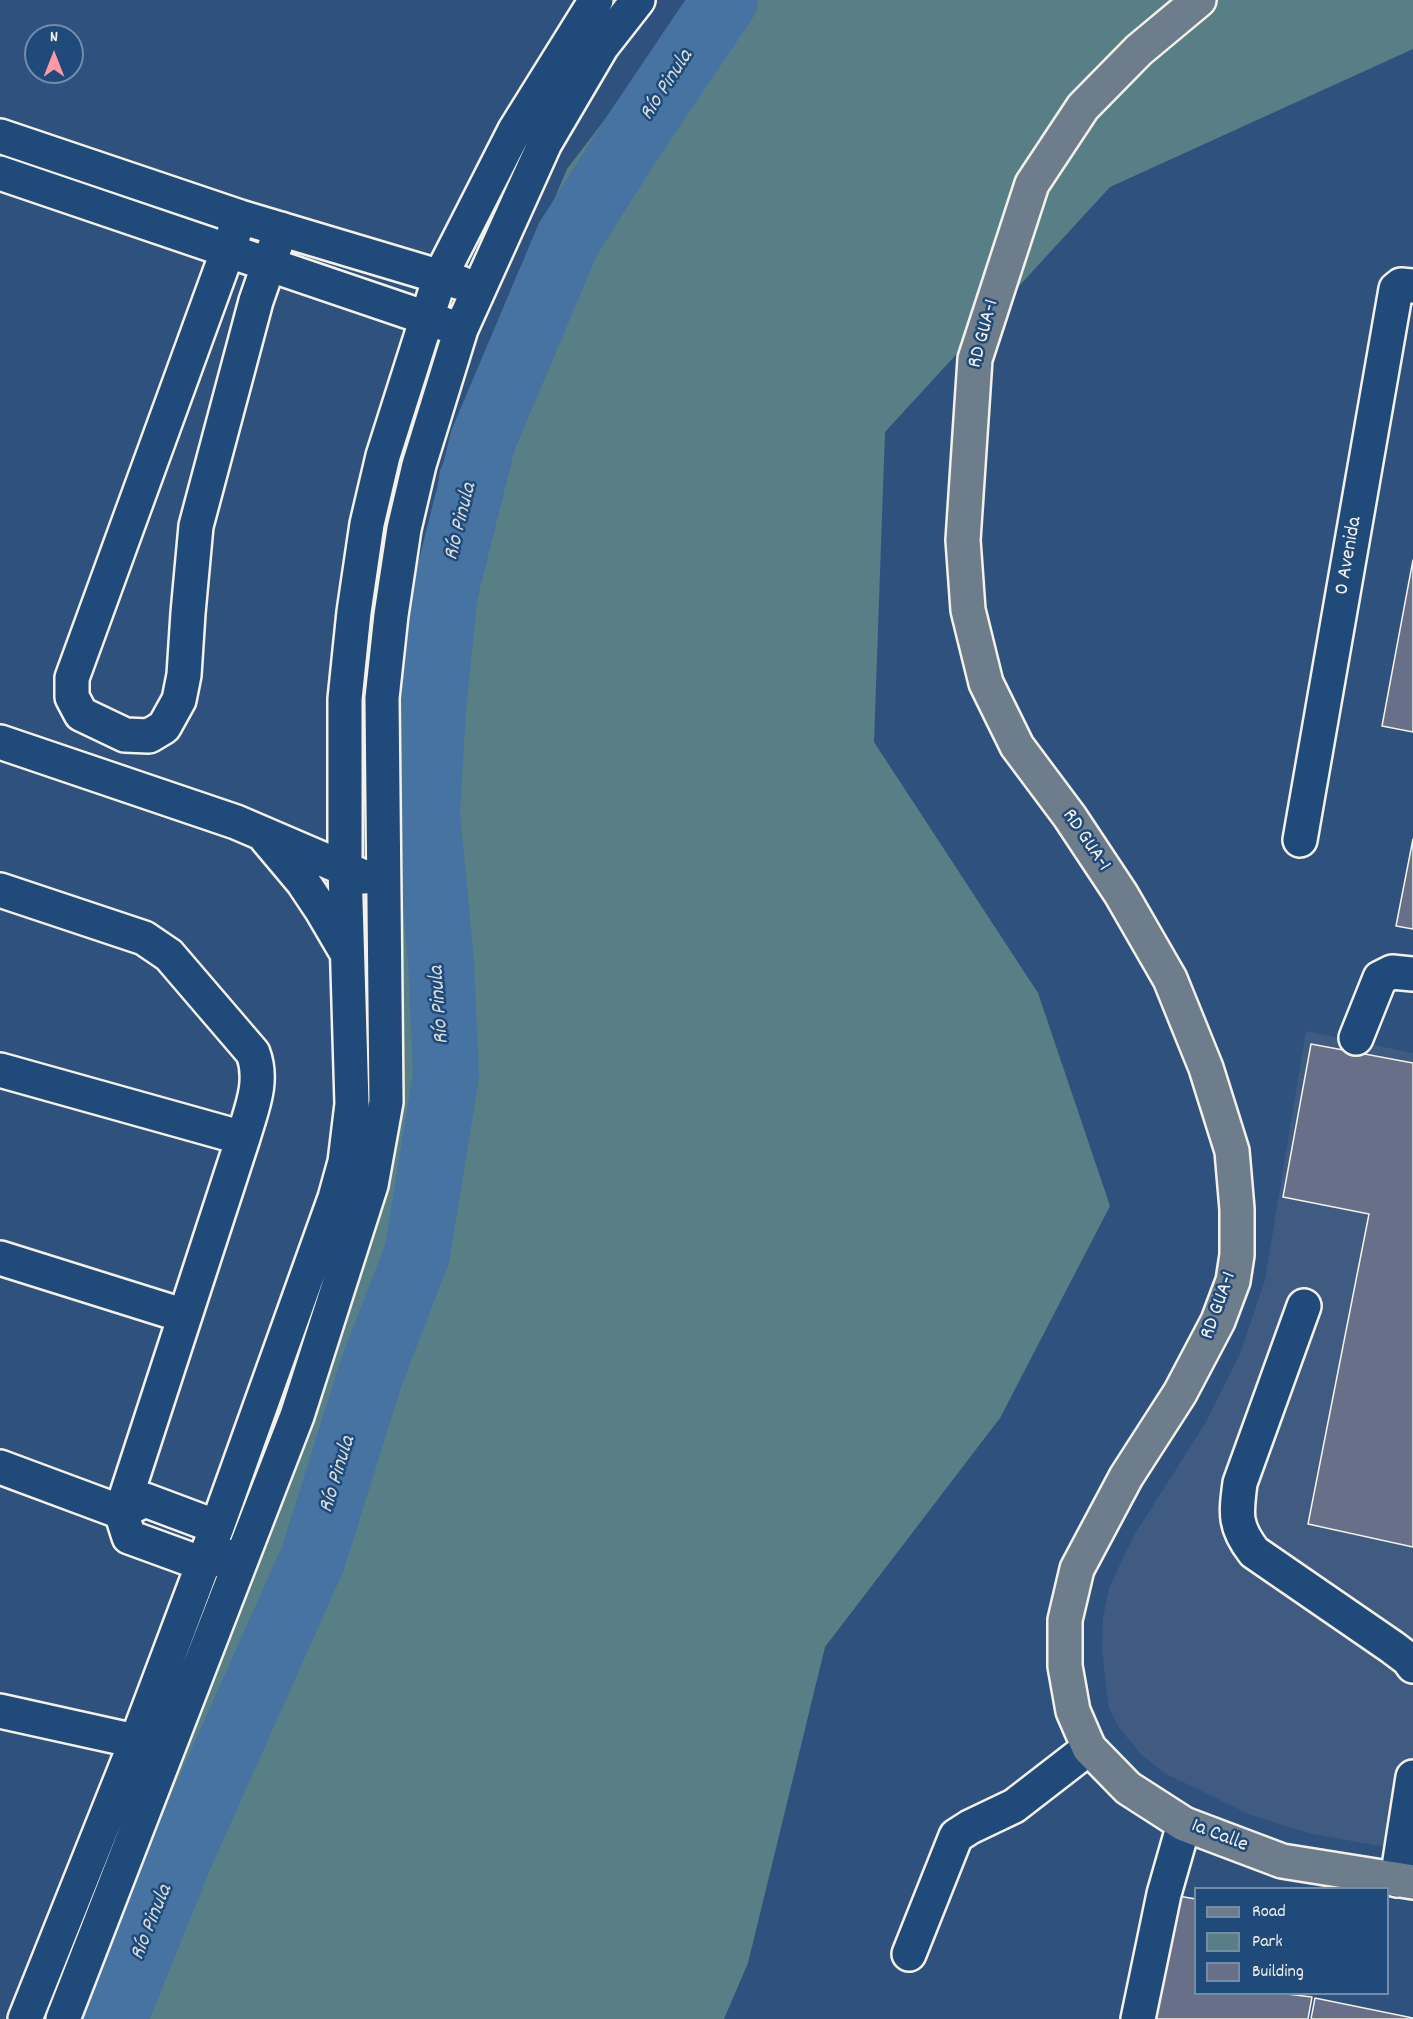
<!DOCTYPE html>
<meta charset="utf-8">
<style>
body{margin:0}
#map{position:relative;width:1413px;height:2019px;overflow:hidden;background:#2e527d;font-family:Dekko,sans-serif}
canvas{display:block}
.legend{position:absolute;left:1194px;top:1887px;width:195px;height:108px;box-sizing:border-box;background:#1f4a7a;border:2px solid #748da6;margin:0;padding:8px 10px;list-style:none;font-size:18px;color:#f4f1e8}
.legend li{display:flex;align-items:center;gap:12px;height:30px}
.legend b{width:30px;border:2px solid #748da6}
.north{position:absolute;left:24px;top:24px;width:60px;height:60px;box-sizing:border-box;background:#1f4a7a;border:2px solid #748da6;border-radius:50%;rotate:0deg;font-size:16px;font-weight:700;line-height:24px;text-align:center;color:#f4f1e8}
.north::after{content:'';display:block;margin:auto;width:21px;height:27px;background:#ff9aa2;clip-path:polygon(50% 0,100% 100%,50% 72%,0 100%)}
</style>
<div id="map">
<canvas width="1413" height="2019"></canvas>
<ul class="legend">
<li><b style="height:8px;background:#6d7d8c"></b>Road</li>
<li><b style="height:16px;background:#587f86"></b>Park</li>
<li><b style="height:16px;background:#687089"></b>Building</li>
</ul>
<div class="north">N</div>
</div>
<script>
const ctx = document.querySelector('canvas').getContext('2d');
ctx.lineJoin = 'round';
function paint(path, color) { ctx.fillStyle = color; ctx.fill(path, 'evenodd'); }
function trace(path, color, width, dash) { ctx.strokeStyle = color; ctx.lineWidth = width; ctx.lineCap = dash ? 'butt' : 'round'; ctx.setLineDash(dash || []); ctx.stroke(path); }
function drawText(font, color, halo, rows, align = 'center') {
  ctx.font = font + ' Dekko,sans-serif'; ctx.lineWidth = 5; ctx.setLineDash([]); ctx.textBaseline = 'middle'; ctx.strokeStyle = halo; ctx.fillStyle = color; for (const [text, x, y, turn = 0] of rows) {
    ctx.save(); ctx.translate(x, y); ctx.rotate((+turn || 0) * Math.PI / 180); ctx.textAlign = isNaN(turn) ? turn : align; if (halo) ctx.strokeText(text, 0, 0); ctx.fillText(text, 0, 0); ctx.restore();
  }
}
const built = new Path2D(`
 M1306 1031 1413 1053V1852L1313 1834 1282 1825 1251 1815 1164 1773 1141 1754 1120 1729 1109 1708 1102 1651 1103 1618 1109 1588 1133 1537 1206 1422 1240 1354 1265 1280Z`);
const green = new Path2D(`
 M696 0H1413V49L1110 187 885 432 874 742 1038 993 1110 1206 1000 1418 825 1647 748 1963 724 2019H59L234 1611 397 1032 400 795 440 471 567 169Z`);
const river = new Path2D(`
 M114 2019 180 1856 313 1558 371 1373 417 1254 446 1075 441 961 427 814 433 708 445 592 483 440 568 239 632 138 725 0`);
const building = new Path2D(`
 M1413 560V732L1382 726Z
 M1413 839V929L1396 926Z
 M1311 1044 1413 1063V1547L1308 1524 1369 1214 1283 1197Z
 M1172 1895 1196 1899V1994H1287L1312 1997 1308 2019H1149Z
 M1315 1998 1413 2018V2019H1311Z`);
const minor = new Path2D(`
 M0 136 240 217 461 283
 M0 173 447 325
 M240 217 72 678V697L81 714 125 735 149 736 164 727 179 700 184 675 188 613 196 526 256 301 281 229
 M0 742 236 822 364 877
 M266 838 303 882 321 909 345 950
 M1300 840 1396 289 1401 285 1413 286
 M0 890 144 938 169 955 253 1053C264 1082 251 1110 243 1138L121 1512 129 1537 203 1564 224 1555
 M1356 1038 1380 978 1392 972 1413 974
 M0 1070 243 1138
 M0 1258 185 1316
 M1304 1306 1240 1483C1236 1514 1234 1526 1254 1552L1392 1647 1408 1659 1413 1666
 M0 1467 121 1512 145 1500 217 1527
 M0 1711 158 1746
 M1397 1880 1413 1777
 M909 1954 956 1836 970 1827 1014 1806 1089 1748
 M25 2019 136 1742 217 1527 335 1198 345 1162 352 1104 345 868V699L354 612 367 524 383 456 440 277 515 130 596 0
 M63 2019 297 1416 371 1185 386 1102 382 698 391 615 404 529 419 465 461 329 545 143 602 46 638 0
 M1138 2019 1164 1894 1184 1824`);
const major = new Path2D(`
 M1199 0 1139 50 1083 107 1032 184 975 359 963 540 968 610 986 683 1017 746 1070 817 1121 894 1170 979 1206 1068 1232 1151 1237 1209V1255L1233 1281 1218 1321 1180 1393 1126 1477 1077 1569 1065 1620V1666L1073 1711 1089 1748 1128 1788 1184 1824 1282 1861 1413 1882`);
const streetNames = [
 ["RD GUA-1",985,334,-75],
 ["0 Avenida",1350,556,-80],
 ["RD GUA-1",1085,841,56],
 ["RD GUA-1",1220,1306,-70],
 ["1a Calle",1219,1837,21]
];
const waterNames = [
 ["Río Pinula",668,86,-57],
 ["Río Pinula",462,522,-76],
 ["Río Pinula",441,1005,-94],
 ["Río Pinula",339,1475,-73],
 ["Río Pinula",153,1923,-68]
];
paint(built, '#3f5b81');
paint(green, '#587f86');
trace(river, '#4673a1', 66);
paint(building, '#687089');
trace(building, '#f4f1e8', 1.5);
trace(minor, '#f4f1e8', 38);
trace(major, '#f4f1e8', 38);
trace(minor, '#1f4a7a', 33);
trace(major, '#6d7d8c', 33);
drawText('21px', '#f4f1e8', '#1f4a7a', streetNames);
drawText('italic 22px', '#dadedd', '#1f4a7a', waterNames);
</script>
